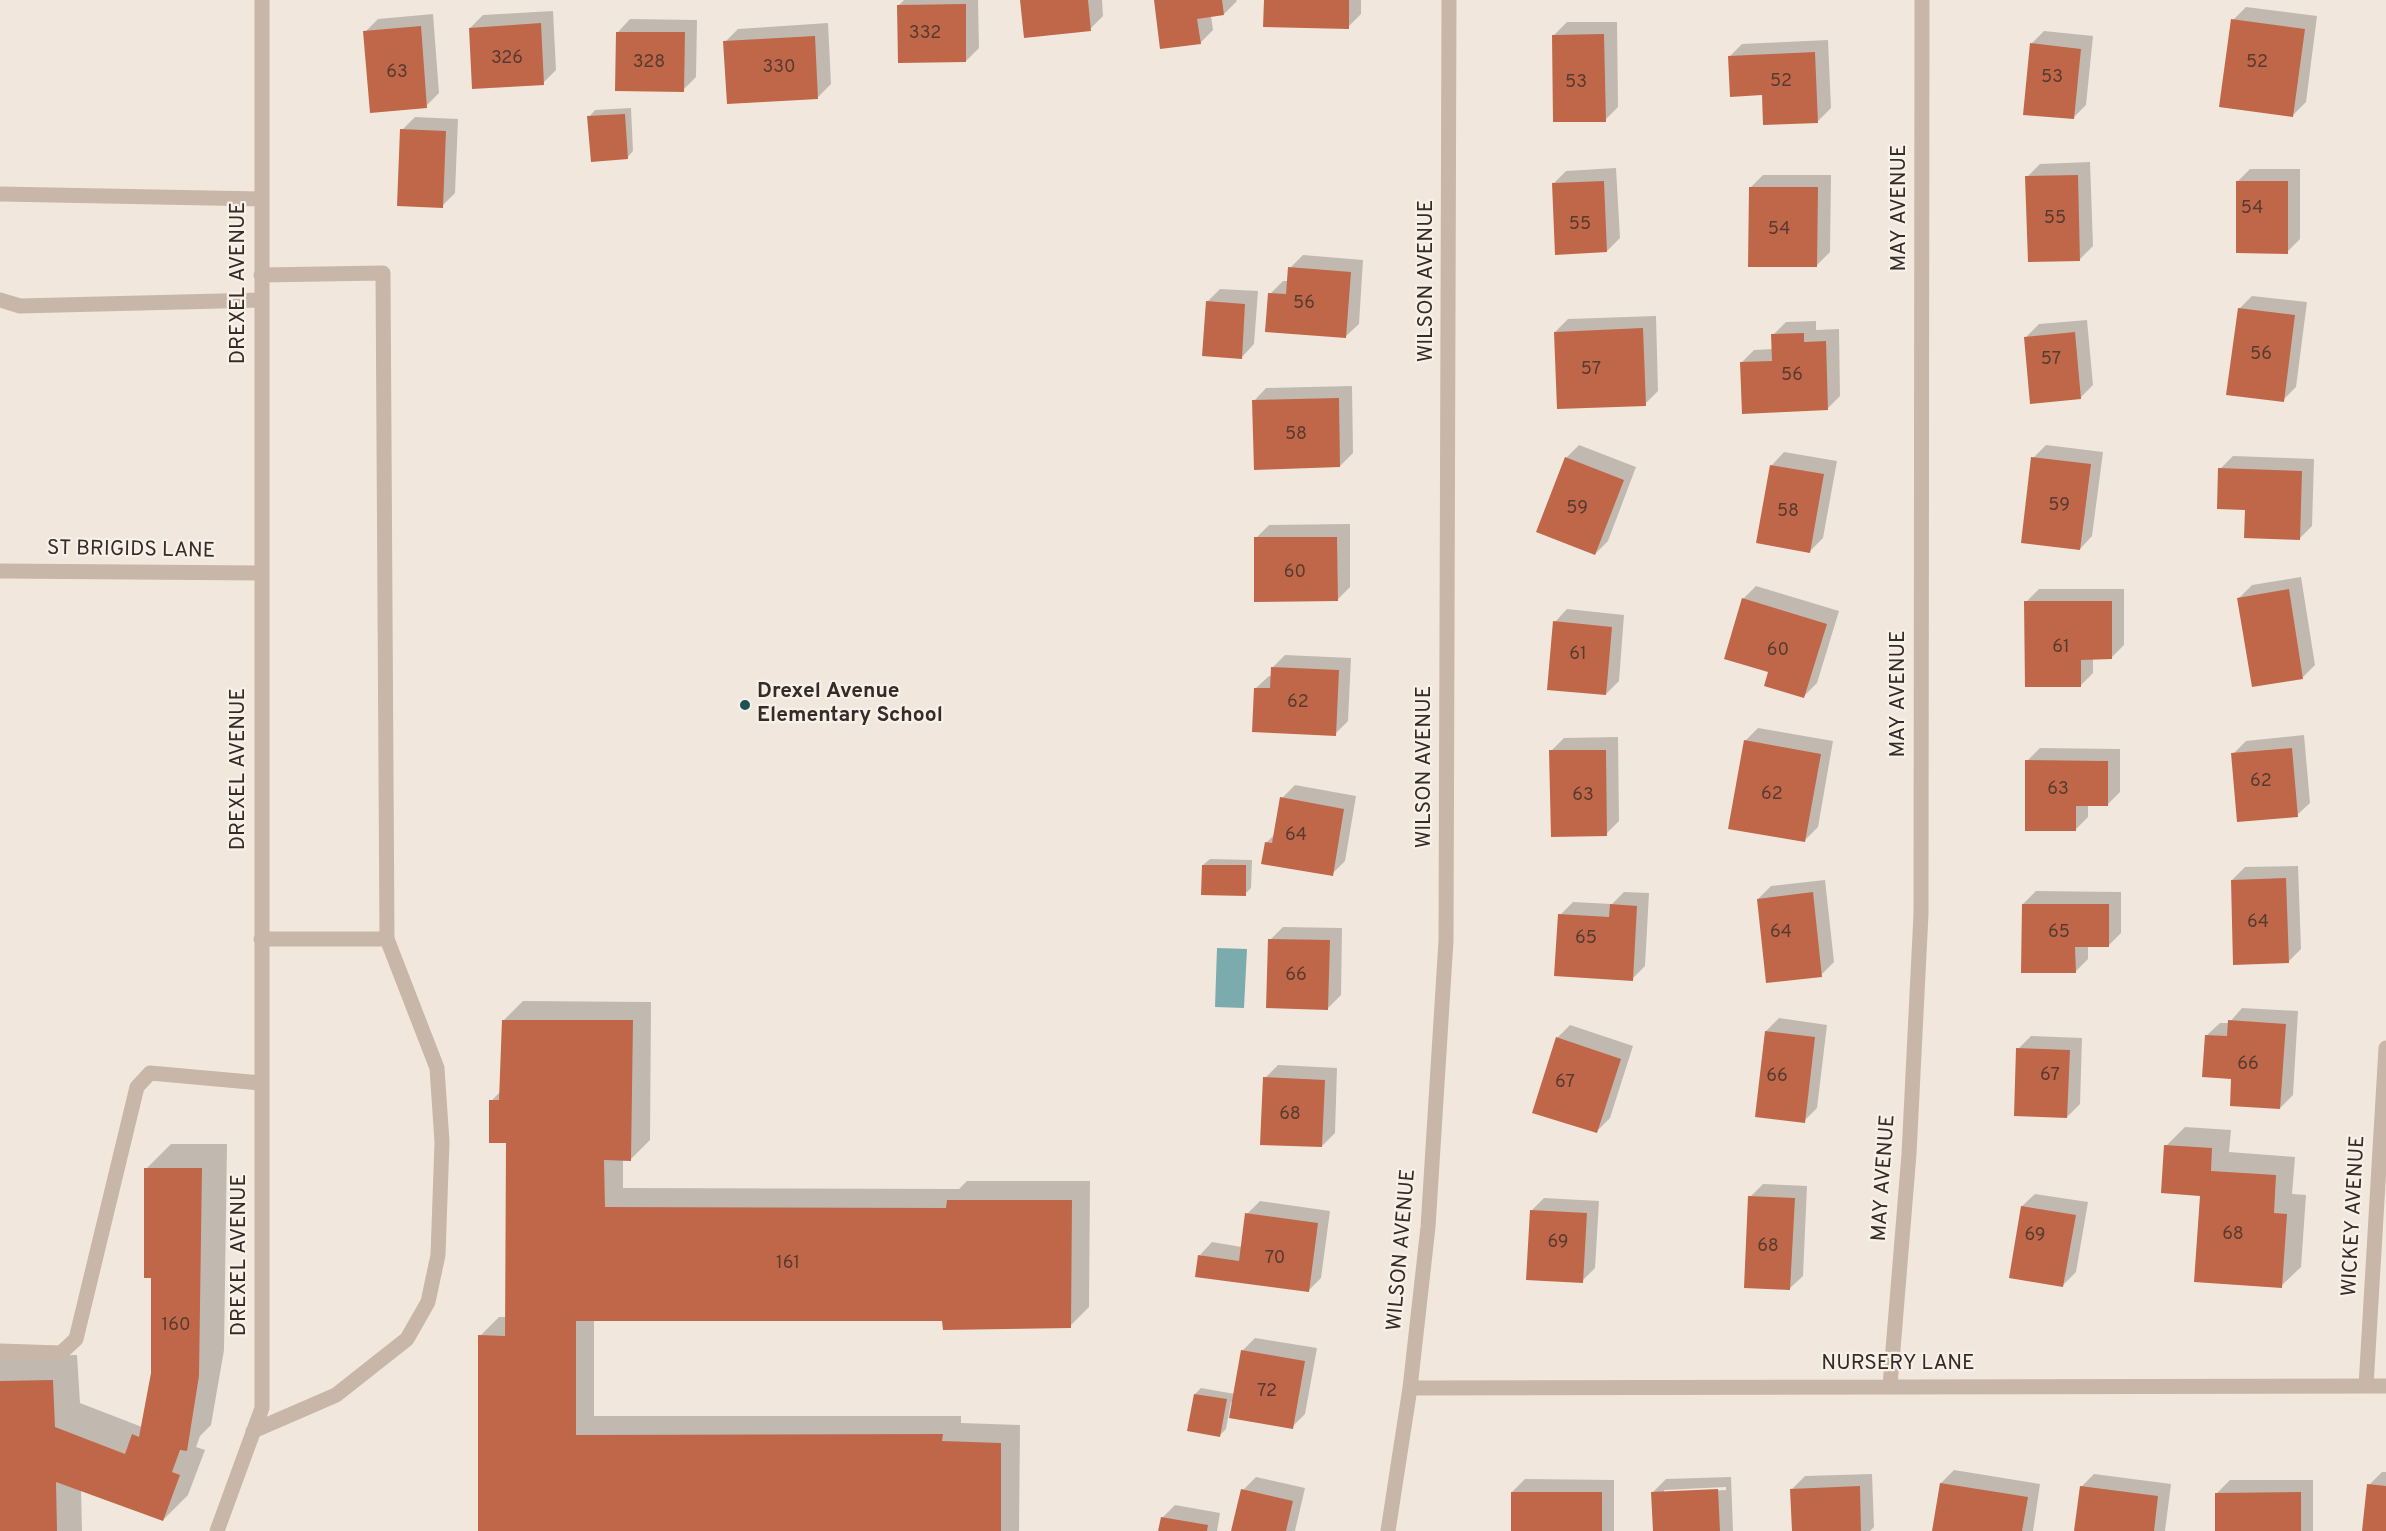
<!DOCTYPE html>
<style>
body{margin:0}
canvas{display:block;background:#f1e7dc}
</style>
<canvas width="2386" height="1531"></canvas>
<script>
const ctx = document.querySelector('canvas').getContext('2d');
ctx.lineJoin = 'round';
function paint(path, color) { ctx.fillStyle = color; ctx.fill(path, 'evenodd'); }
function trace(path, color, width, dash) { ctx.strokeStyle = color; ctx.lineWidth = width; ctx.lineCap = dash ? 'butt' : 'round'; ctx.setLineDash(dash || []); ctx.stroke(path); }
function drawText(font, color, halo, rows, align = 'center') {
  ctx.font = font + ' Overpass,sans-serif'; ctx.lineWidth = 4.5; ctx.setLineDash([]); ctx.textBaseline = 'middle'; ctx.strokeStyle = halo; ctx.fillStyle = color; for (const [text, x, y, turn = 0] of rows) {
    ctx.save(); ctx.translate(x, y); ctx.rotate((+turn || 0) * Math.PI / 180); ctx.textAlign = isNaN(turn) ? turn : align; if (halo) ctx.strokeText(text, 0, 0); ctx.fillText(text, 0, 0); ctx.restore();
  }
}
const water = new Path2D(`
 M1217 948 1247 949 1244 1008 1215 1007Z`);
const shadow = new Path2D(`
 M904 0H978L979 48 966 61 899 5Z
 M1022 0H1102L1103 16 1090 29Z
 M1155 0H1236L1237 1 1224 14 1211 16 1213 30 1200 43Z
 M1265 0H1361V14L1348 27Z
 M2246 7 2317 16 2306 102 2293 115 2233 20Z
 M553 11 556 70 543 83 470 28 483 15Z
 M433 14 439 93 426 106 365 32 378 19Z
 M630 19 697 20 696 77 683 90 618 32Z
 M1567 22H1617L1618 107 1605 120 1554 35Z
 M828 23 831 84 818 97 725 42 738 29Z
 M2044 31 2093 36 2086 105 2073 118 2031 44Z
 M1828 40 1831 108 1818 121 1763 94 1729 57 1742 44Z
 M631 108 633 151 627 158 589 117 595 110Z
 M415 117 458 119 455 193 442 206 402 130Z
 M2090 162 2093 246 2080 259 2027 177 2040 164Z
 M1616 168 1620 238 1607 251 1553 184 1566 171Z
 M2250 169H2300V239L2287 252 2237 182Z
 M1763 175H1831L1830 252 1817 265 1750 188Z
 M1303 255 1363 260 1359 324 1346 336 1270 294 1283 281H1289L1290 268Z
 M1220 289 1258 291 1254 344 1242 357 1207 302Z
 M2252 296 2307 302 2296 387 2283 400 2239 309Z
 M1656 316 1658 391 1645 404 1555 332 1568 319Z
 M2087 320 2093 385 2080 398 2026 337 2039 324Z
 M1816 321V330L1839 329 1840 396 1827 409 1742 362 1754 350 1773 349V335L1786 322Z
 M1352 386 1353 453 1340 466 1254 401 1266 388Z
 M1579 445 1636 467 1608 541 1595 554 1566 458Z
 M2046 445 2103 452 2092 536 2080 549 2033 458Z
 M1784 452 1837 461 1823 538 1810 551 1772 465Z
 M2233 456 2314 459 2312 526 2299 539 2247 509 2220 469Z
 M1350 524V587L1337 600 1256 538 1269 525Z
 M2301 577 2315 665 2303 677 2239 598 2252 585Z
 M1756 586 1839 611 1817 683 1804 696 1770 671 1743 599Z
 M2039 589H2124V645L2111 658H2093V673L2080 686 2026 602Z
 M1567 609 1624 615 1619 681 1606 694 1555 622Z
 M1285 655 1351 658 1348 721 1335 734 1256 688 1269 676H1272V668Z
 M1758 728 1833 741 1818 827 1805 840 1745 741Z
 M2304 735 2310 803 2297 815 2233 754 2246 741Z
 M1618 737 1619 821 1606 834 1551 751 1564 738Z
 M2040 748 2120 749V792L2107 805 2088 804V817L2075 830 2027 761Z
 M1295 785 1356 796 1345 861 1332 874 1266 843 1276 833 1282 798Z
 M1210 859 1252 860 1251 888 1245 894 1203 865Z
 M2298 866 2301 949 2288 962 2232 880 2245 867Z
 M1825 880 1834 962 1821 975 1758 899 1771 886Z
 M2036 891 2121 892V933L2108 946H2088V959L2075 972 2023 904Z
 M1624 892 1649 893 1645 966 1632 979 1560 915 1573 902 1612 904Z
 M1283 927 1342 928 1341 995 1328 1008 1270 940Z
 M523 1001 651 1002 650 1140 631 1159H623V1188L959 1189 967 1181H1090L1089 1307 1070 1326 943 1319H594V1416H961V1423L1020 1425 1019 1531H479L480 1336 499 1317H507L508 1142 491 1101 501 1091 503 1021Z
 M2242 1008 2298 1011 2293 1095 2280 1108 2233 1078 2207 1035 2220 1023H2229Z
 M1779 1018 1827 1025 1817 1108 1804 1121 1766 1031Z
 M1570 1025 1633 1046 1610 1118 1597 1131 1557 1038Z
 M2031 1036 2082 1038 2080 1104 2067 1117 2018 1049Z
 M1278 1065 1337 1068 1335 1133 1322 1146 1265 1078Z
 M2185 1127 2231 1130 2229 1152 2295 1157 2292 1194 2306 1195 2301 1267 2281 1286 2201 1195 2166 1146Z
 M171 1144H227L224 1350 211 1425 200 1436 196 1447 205 1450 188 1495 163 1520 81 1489 82 1531H0V1357L77 1355 80 1403 142 1427 153 1373V1276L146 1169Z
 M1763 1184 1807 1186 1803 1276 1790 1288 1750 1197Z
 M2035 1194 2088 1202 2076 1272 2063 1285 2022 1206Z
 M1544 1198 1599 1201 1595 1268 1582 1281 1532 1210Z
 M1260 1201 1330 1211 1321 1278 1308 1291 1200 1255 1212 1242 1242 1247 1247 1214Z
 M1255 1338 1317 1348 1305 1414 1292 1427 1231 1402 1226 1429 1220 1435 1195 1394 1201 1388 1235 1394 1242 1351Z
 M1954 1470 2040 1484 2033 1531H1934L1941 1483Z
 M2382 1472H2386V1531H2363L2369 1485Z
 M1872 1474 1874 1527 1870 1531H1793L1792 1489 1805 1476Z
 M2094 1474 2171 1484 2165 1531H2076L2081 1487Z
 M1256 1477 1305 1488 1295 1531H1233L1243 1490Z
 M1731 1477 1733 1531H1654L1653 1492 1666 1479ZM1726 1487V1490L1664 1493V1490Z
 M1525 1479 1614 1480V1531H1512V1492Z
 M2230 1480H2313V1531H2217V1493Z
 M1175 1505 1220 1513 1217 1531H1160L1162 1518Z`);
const building = new Path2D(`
 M1020 0H1088L1091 31 1024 38Z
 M1154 0H1222L1224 15 1197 19 1201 44 1160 49Z
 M1264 0H1349V29L1263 27Z
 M966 4V62L898 63 897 5Z
 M2231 19 2305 29 2293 117 2219 107Z
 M541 23 544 85 472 89 469 28Z
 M421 26 427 108 370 113 363 31Z
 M616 32H685L684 92 615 91Z
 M1604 34 1606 122H1553L1552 35Z
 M815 36 818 99 727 104 723 41Z
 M2030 43 2081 49 2074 119 2023 115Z
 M1815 52 1818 123 1763 125 1762 95 1730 97 1728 56Z
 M625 114 628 159 591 162 587 116Z
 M400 129 446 131 443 208 397 206Z
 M2078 175 2080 261 2028 262 2025 176Z
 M1604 181 1607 252 1555 255 1552 183Z
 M2236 181H2288V254L2236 253Z
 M1749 187H1818L1817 267H1748Z
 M1288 267 1351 272 1346 338 1265 332 1268 293 1286 294Z
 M1206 301 1245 304 1242 359 1202 356Z
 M2238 308 2295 315 2284 402 2226 395Z
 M1643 328 1646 406 1557 409 1554 332Z
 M2075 332 2081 399 2030 404 2024 337Z
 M1804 333V342L1826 341 1828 410 1742 414 1740 362 1772 361 1771 334Z
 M1339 398 1340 467 1254 470 1252 400Z
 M1565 457 1624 480 1595 555 1536 532Z
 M2031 457 2091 464 2080 550 2021 543Z
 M1770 465 1824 474 1810 553 1756 543Z
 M2218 468 2302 471 2300 540 2244 538 2245 510 2217 509Z
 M1254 537H1337L1338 601 1254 602Z
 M2289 589 2303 679 2252 687 2237 598Z
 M1742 598 1827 624 1804 698 1764 686 1768 672 1724 659Z
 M2024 601H2112V659L2081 660V687H2025Z
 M1553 621 1612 627 1606 695 1547 690Z
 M1271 667 1339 670 1336 736 1252 732 1254 688H1270Z
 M1744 740 1821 754 1805 842 1728 829Z
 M2292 748 2298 817 2237 822 2231 753Z
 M1549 750H1606L1607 836 1551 837Z
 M2025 760 2108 761V806H2076V831H2025Z
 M1280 797 1344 809 1333 876 1261 864 1265 842 1272 843Z
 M1202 865H1246V896L1201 895Z
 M2286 878 2289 963 2233 965 2231 880Z
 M1813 892 1822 977 1766 983 1757 899Z
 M1610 904 1637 906 1633 981 1554 976 1558 914 1609 917Z
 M2022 904H2109V947H2075L2076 973H2021Z
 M1268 939 1330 940 1328 1010 1266 1008Z
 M502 1020H633L631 1161 604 1160 605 1207 946 1208 947 1200H1072L1071 1328 943 1330 942 1321H576V1435L943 1434 942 1441 1001 1443V1531H478V1335L505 1336 506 1143H489V1100H499Z
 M2228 1020 2286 1024 2280 1109 2230 1106 2231 1079 2202 1077 2205 1035 2227 1036Z
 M1765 1031 1815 1037 1805 1123 1755 1117Z
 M1556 1037 1621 1059 1597 1133 1532 1113Z
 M2016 1048 2070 1050 2067 1118 2014 1116Z
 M1263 1077 1325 1080 1322 1147 1260 1145Z
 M2164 1145 2212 1148 2211 1171 2276 1175 2274 1213 2287 1214 2282 1288 2194 1282 2200 1196 2161 1193Z
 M144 1168H202L199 1376 187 1451 180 1450 172 1472 180 1475 163 1521 56 1482 57 1531H0V1381L53 1380 55 1427 125 1454 132 1434 139 1437 151 1373V1278H144Z
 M1748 1196 1795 1198 1790 1290 1744 1288Z
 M2021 1206 2076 1215 2063 1287 2009 1278Z
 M1530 1210 1587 1213 1583 1283 1526 1280Z
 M1245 1213 1318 1223 1309 1292 1195 1277 1198 1255 1239 1261Z
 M1241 1350 1305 1361 1293 1429 1229 1418Z
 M1194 1394 1227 1399 1220 1437 1187 1431Z
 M1940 1483 2028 1497 2022 1531H1932Z
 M2367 1484 2386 1486V1531H2362Z
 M1860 1486 1861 1531H1792L1790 1489Z
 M2080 1486 2158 1496 2154 1531H2074Z
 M1241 1489 1293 1501 1286 1531H1231Z
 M1718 1489 1720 1531H1653L1651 1492Z
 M1511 1492H1602V1531H1511Z
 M2301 1492V1531H2215V1493Z
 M1161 1517 1208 1525 1207 1531H1158Z`);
const minor = new Path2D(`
 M0 194 261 199
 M0 300 20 306 261 300
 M0 571 261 573
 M261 939H387L383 273 261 275
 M0 1351 61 1353 76 1339 137 1087 150 1073 261 1083
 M1890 1386 1909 1154 1921 914 1922 0
 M2366 1386 2386 1048
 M1410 1388 2386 1386
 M253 1431 336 1395 407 1339 428 1302 438 1255 442 1142 437 1068 387 939
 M217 1531 262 1408V0
 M1388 1531 1410 1388 1428 1227 1446 941 1449 0`);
const markers = [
 [745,705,6,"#1f5255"]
];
const numberNames = [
 ["332",925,34],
 ["326",507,59],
 ["328",649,63],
 ["52",2257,63],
 ["330",779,68],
 ["63",397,73],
 ["53",2052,78],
 ["52",1781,82],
 ["53",1576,83],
 ["54",2252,209],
 ["55",2055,219],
 ["55",1580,225],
 ["54",1779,230],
 ["56",1304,304],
 ["56",2261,355],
 ["57",2051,360],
 ["57",1591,370],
 ["56",1792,376],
 ["58",1296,435],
 ["59",2059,506],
 ["59",1577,509],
 ["58",1788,512],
 ["60",1295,573],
 ["61",2061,648],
 ["60",1778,651],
 ["61",1578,655],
 ["62",1298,703],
 ["62",2261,782],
 ["63",2058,790],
 ["62",1772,795],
 ["63",1583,796],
 ["64",1296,836],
 ["64",2258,923],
 ["64",1781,933],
 ["65",2059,933],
 ["65",1586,939],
 ["66",1296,976],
 ["66",2248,1065],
 ["67",2050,1076],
 ["66",1777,1077],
 ["67",1565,1083],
 ["68",1290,1115],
 ["68",2233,1235],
 ["69",2035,1236],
 ["69",1558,1243],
 ["68",1768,1247],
 ["70",1275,1259],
 ["161",788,1264],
 ["160",176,1326],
 ["72",1267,1392]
];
const streetNames = [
 ["MAY AVENUE",1901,208,-90],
 ["WILSON AVENUE",1428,281,-90],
 ["DREXEL AVENUE",240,283,-90],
 ["ST BRIGIDS LANE",131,551,1],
 ["MAY AVENUE",1900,694,-90],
 ["WILSON AVENUE",1426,767,-90],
 ["DREXEL AVENUE",240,769,-90],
 ["MAY AVENUE",1885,1178,-86],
 ["WICKEY AVENUE",2355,1216,-87],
 ["WILSON AVENUE",1403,1250,-85],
 ["DREXEL AVENUE",241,1255,-90],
 ["NURSERY LANE",1898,1365]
];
const poiNames = [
 ["Drexel Avenue",757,693],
 ["Elementary School",757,717]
];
paint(water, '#7cabad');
paint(shadow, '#0003');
paint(building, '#c16749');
trace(minor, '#c8b7a8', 15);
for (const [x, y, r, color] of markers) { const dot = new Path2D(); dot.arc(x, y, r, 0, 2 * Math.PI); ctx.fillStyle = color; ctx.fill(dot); trace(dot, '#f9f1e8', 2); }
drawText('18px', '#583b30', null, numberNames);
drawText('21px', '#352c28', '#f9f1e8', streetNames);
drawText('bold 21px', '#352c28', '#f9f1e8', poiNames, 'left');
</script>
